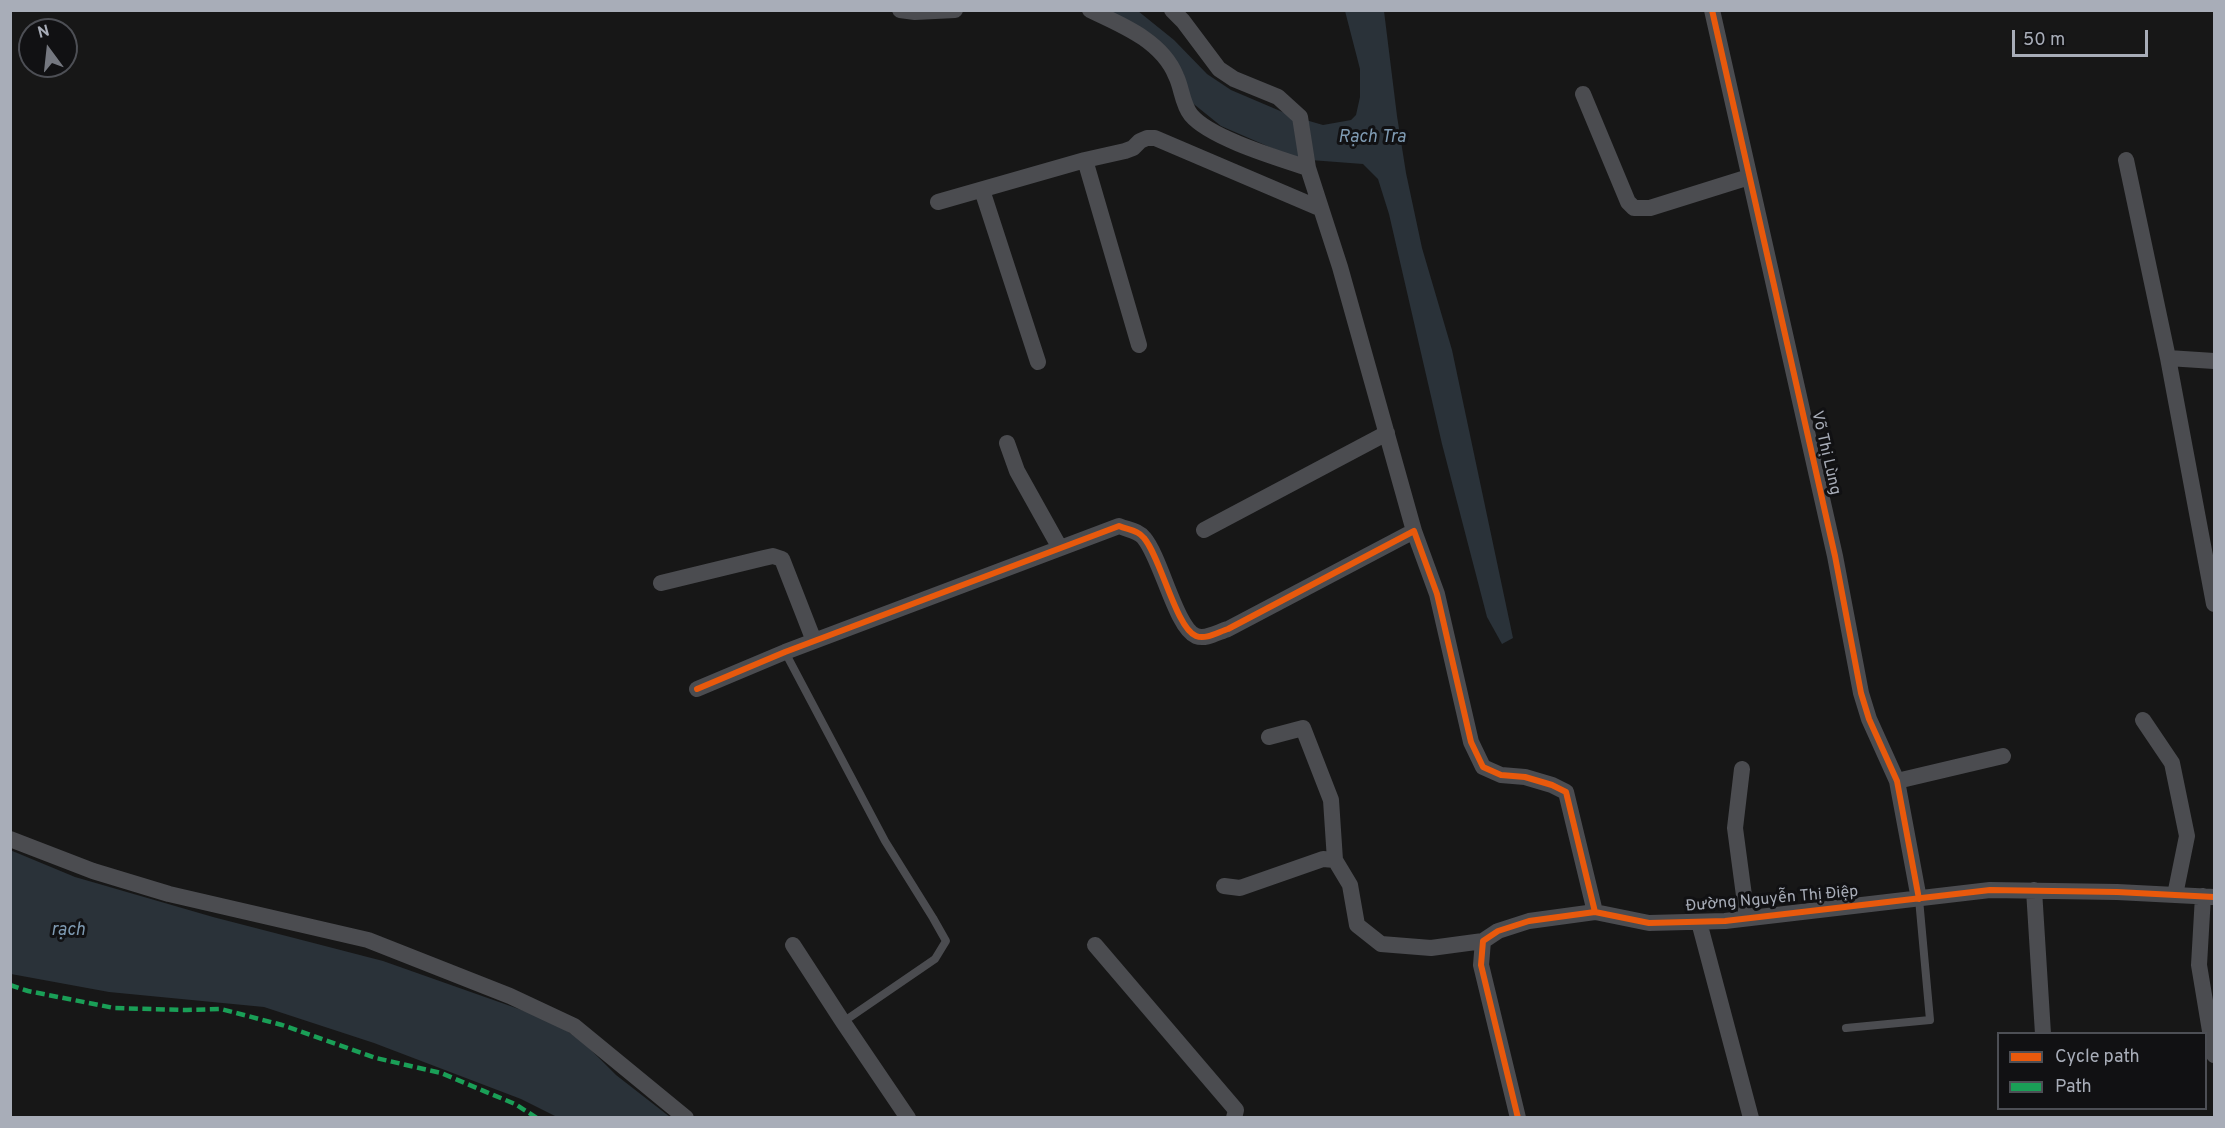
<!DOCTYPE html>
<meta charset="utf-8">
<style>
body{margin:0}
#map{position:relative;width:2225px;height:1128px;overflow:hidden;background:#171717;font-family:Overpass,sans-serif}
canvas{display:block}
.frame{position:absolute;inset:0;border:12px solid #a8adb8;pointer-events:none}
.legend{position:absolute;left:1997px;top:1032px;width:210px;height:78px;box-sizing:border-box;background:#111113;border:2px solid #4d4f55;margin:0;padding:8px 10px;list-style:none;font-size:18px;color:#a8adb8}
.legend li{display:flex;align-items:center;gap:12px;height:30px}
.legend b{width:30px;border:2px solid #4d4f55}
.north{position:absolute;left:18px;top:18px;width:60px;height:60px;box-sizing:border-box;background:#111113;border:2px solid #4d4f55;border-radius:50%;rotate:345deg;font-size:16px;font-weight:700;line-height:24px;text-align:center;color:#a8adb8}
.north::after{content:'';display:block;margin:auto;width:21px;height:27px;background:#757880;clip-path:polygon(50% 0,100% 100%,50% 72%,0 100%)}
.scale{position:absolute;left:2012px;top:30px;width:136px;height:27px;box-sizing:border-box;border:3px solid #a8adb8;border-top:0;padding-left:8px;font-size:18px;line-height:21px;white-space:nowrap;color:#a8adb8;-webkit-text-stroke:4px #111113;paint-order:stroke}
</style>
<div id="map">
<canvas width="2225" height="1128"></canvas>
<div class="frame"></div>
<ul class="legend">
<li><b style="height:8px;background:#e8590c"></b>Cycle path</li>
<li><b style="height:8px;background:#1a9f57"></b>Path</li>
</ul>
<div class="north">N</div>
<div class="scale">50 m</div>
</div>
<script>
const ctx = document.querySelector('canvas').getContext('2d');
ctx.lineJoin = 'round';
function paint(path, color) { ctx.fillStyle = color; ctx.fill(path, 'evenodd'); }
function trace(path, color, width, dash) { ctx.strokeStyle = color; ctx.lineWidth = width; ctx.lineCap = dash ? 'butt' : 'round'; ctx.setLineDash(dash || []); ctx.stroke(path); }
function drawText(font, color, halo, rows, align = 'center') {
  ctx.font = font + ' Overpass,sans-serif'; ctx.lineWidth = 6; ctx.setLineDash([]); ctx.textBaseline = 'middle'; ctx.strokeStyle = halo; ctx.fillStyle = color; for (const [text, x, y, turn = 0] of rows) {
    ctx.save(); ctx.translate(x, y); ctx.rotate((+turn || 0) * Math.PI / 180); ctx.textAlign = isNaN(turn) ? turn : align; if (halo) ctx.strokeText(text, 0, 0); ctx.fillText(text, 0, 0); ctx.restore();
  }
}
const water = new Path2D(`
 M1110 11H1138L1174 40 1207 74 1231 90 1292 116 1323 125 1351 120 1356 115 1360 97V69L1345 11H1384L1397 116 1406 173 1422 248 1452 350 1513 638 1502 644 1487 617 1442 444 1389 214 1378 179 1363 164 1297 159 1221 126 1190 101 1182 79Z
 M10 850 75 877 213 917 383 961 550 1020 582 1041 616 1075 670 1117H557L521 1099 374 1043 264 1007 109 992 11 974Z`);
const service = new Path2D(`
 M785 652 885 841 933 918 946 941 935 959 843 1022
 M1846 1028 1930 1020 1919 899`);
const minor = new Path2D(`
 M900 10 915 12 955 10
 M1090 10C1122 25 1162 41 1176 76 1182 88 1182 104 1191 115 1210 138 1278 158 1308 168
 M1172 10 1183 21 1219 69 1234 79 1278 97 1300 117 1308 168 1340 267 1414 531
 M1712 10 1835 556 1861 693 1869 719 1897 781 1919 899
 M1583 94 1628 202 1634 208H1650L1749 177
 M1085 160 1139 345
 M2126 160 2168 358 2214 604
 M982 190 1038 362
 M938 202 1085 160 1125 151 1133 148 1140 141 1147 138H1155L1319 208
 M2168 358 2214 361
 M1007 443 1017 471 1060 548
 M1204 530 1387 433
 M661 583 764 558 773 556 782 559 814 641
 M697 689 785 652 1119 526C1128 530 1138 530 1144 538 1161 558 1176 628 1196 636 1206 640 1218 632 1228 629L1414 531 1437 594 1471 742 1483 767 1501 775 1525 777 1552 785 1566 792 1595 912
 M2143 720 2172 763 2187 836 2175 895
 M1269 737 1303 728 1331 800 1335 860
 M1742 769 1735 828 1747 918
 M1897 781 2003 756
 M10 839 93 871 169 894 368 940 510 996 574 1026 686 1118
 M1224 886 1240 888 1323 859 1335 860 1350 885 1357 925 1381 944 1431 948 1483 941
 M2034 890 2043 1034
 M2203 896 2199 965 2214 1055
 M1699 922 1751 1118
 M793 945 843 1022 908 1118
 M1095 945 1236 1110 1234 1118
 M1518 1118 1481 965 1483 941 1498 931 1529 921 1595 912 1649 923 1725 921 1990 890 2117 892 2214 897`);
const quiet = new Path2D(`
 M10 985 28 991 114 1008 187 1010 221 1009 282 1025 376 1058 441 1073 515 1104 537 1118`);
const cycleway = new Path2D(`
 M1712 10 1835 556 1861 693 1869 719 1897 781 1919 899
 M697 689 785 652 1119 526C1128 530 1138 530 1144 538 1161 558 1176 628 1196 636 1206 640 1218 632 1228 629L1414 531 1437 594 1471 742 1483 767 1501 775 1525 777 1552 785 1566 792 1595 912
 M1518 1118 1481 965 1483 941 1498 931 1529 921 1595 912 1649 923 1725 921 1990 890 2117 892 2214 897`);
const streetNames = [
 ["Võ Thị Lùng",1825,453,77],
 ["Đường Nguyễn Thị Điệp",1772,900,-5]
];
const waterNames = [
 ["Rạch Tra",1372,138],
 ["rạch",68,931]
];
paint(water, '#2a3239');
trace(service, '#4b4c50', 8);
trace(minor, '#4b4c50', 16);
trace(quiet, '#1a9f57', 4.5, [9, 4.5]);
trace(cycleway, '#e8590c', 6);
drawText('16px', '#a8adb8', '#111113', streetNames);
drawText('italic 18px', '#7f9bb3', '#111113', waterNames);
</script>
